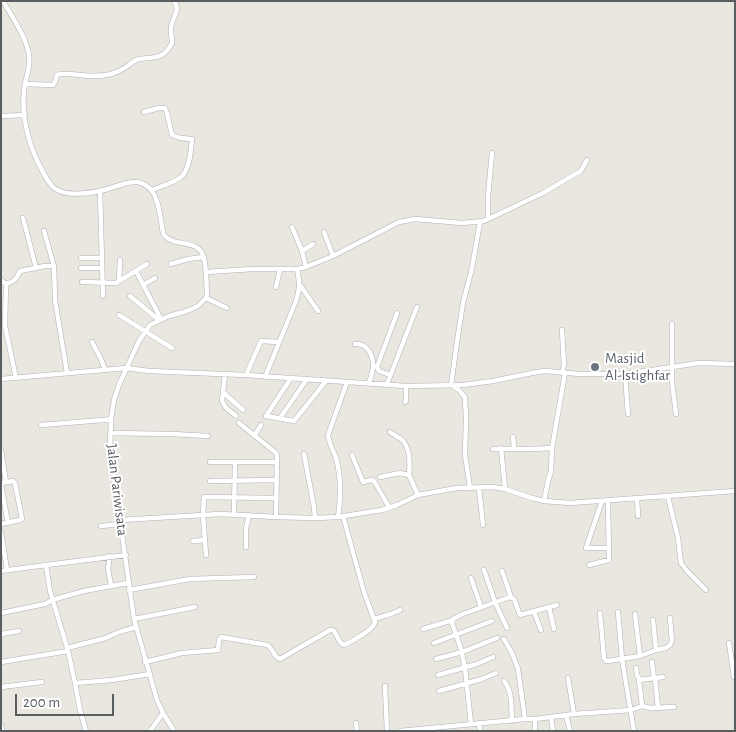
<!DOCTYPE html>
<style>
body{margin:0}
#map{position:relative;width:736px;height:732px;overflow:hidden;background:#eae6e0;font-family:"Alegreya Sans",sans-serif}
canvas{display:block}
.frame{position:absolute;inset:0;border:2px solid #595d60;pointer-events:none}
.scale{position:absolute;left:15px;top:694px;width:99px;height:22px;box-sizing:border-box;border:2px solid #595d60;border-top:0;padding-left:6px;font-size:15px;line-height:18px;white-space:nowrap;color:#595d60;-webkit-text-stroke:4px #fff;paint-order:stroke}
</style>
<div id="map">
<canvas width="736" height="732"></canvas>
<div class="frame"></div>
<div class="scale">200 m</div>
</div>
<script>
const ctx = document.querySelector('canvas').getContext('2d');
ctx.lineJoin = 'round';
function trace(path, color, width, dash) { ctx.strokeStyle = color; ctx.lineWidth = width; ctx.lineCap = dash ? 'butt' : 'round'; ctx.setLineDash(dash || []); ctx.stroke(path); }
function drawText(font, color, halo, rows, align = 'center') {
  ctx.font = font + ' "Alegreya Sans",sans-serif'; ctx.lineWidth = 4; ctx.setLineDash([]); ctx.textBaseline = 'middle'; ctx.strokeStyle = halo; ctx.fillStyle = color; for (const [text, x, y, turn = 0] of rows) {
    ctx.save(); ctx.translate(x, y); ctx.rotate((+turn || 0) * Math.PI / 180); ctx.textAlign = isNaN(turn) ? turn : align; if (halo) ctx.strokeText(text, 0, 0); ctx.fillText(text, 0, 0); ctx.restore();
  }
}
const minor = new Path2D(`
 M3 1C12 17 27 38 29 56 31 67 25 79 24 90 21 119 30 150 44 174 47 179 49 183 53 187 64 198 94 193 108 189 117 186 128 181 138 182 142 183 148 186 151 190 159 198 161 222 163 233 171 248 196 238 203 255 207 266 206 282 207 294L206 298 198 306 187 311 169 316 150 325 139 341 119 385 114 400 111 419 110 450 134 619 157 700 163 713 174 731
 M25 84 53 85 55 82 57 75 60 74C77 73 94 79 111 74 117 72 124 69 129 65 132 63 134 60 139 59 155 57 163 60 172 43 172 39 171 34 171 30 170 19 182 11 174 1
 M144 112 159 108H165L167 113 172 135 180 138 192 139C191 149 190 170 181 177 174 183 161 186 152 190
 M1 116 25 115
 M100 191 103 296
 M23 218 36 268
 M488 219V196L492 153
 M292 227 302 251 306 267
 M44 231 54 266 55 300 67 373
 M302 251 313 244
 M333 256 399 222 415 219 462 223 484 221 543 193 577 173 580 172 587 160
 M81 258H102
 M171 264 188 259 204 257
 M81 268H102
 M297 269 306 267 333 256 324 232
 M136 271 161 319
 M206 272 253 269H297C300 283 300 288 296 301L265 377
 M1 280 6 284 5 326 16 378
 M119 281 120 260
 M82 282 116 283 147 264
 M6 284C14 282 16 279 20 271L45 266H54
 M143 285 155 278
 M300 285 318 311
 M276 287 280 269
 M130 296 159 320
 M206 298 227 308
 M119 315 172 348
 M672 324V382L676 414
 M92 342 101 359 105 370
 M355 344C361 344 365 345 369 351 376 362 373 371 369 383
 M562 373 564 365 562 330
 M225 374 222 401 226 408 236 416
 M625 374 628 414
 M246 375 261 341 278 342
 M390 375 379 371 377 367 397 313
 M291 378 266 416 294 421 326 381
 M1 379 126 368 149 371 246 375 406 386 463 385 493 381 537 372 546 371 580 374H625L699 363 735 364
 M387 384 417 307
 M223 392 243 410
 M405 402 406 401V386
 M280 418 307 379
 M239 423 275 452 277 455 276 517
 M41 425 103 420 111 419
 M390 432C394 435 401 438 404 442 410 450 410 465 409 475
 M110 433 172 434 208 436
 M254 436 261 425
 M513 437 514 448
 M501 448 505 489
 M493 449H532L552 448
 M1 450 6 482
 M304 454 314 507 315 518
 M352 455 363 482 371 480 374 481 389 507
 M210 462H277
 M380 477 400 473 409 475 418 495
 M210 481 276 480
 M1 483 13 481 15 483 22 519 20 520 1 524
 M1 485 8 523
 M470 488 465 455 466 419 465 397 459 390 451 385 458 335 463 303 472 268 480 222
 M479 488 483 525
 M668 497 678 538 681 563 687 571 706 590
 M637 498 638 516
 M544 501 548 481 551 471 552 448 565 373
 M602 501 586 548H609
 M234 514 235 462
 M338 517C341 499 341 475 336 458 333 450 329 443 328 435L347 382
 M120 520 220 514 276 517 315 518 338 517 382 510 397 505 418 495 457 488 493 487 505 489 532 498 544 501 570 503 735 491
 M101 526 121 524
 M1 532 7 570
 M193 541 205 540
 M246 547V528L249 515
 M206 555 203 515 204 497 275 498
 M110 556 108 568 111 586
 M46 565 126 555
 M589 565 609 560 608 501
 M484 570 495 602 507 628
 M1 571 46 565 50 591 68 651 75 683 80 710 86 731
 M502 571 511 597
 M471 578 481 607
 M129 590 190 579 254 577
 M549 607 554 629
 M534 612 541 630
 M618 612 622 659 634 731
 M1 613 45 604 52 600 84 591 128 583
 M600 613 604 658 606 661H608L640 656 656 650 666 648 670 645 672 641 670 618
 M635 614 640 656
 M134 619 195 607
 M374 619 391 614 400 610
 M653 620 656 650
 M423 629 453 620
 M1 634 19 631
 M504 639 512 653 518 669 525 719
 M434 643 492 621
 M729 643 734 677H735
 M67 648 106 638 119 632 136 627
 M436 659 462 652 497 638
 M1 662 68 651
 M145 662 182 653 218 650 219 640 221 637 267 645C273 648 273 657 280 659L330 630H333L334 631 340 642 343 645C348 644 370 631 373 626 374 625 374 624 375 622L364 592 343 516
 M652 662 654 678
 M636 668 637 675 640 680
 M438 675 477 664 493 657
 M568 678 574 714
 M655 678 658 708
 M504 681C513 692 511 708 512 721
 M75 683 112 680 150 674
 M385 686 387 731
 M1 687 42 682
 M439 691 482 679 496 673
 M642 706 639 680 663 677
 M566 715 570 731
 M551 717 553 731
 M356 723 357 731
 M479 723 480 731
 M471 724 465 668 461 649 452 623 453 619 463 614 510 597 514 599 520 615 557 605
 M1 725 2 731
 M150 731 163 713
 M400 731 525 719H535L574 714 631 710 642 706 651 708 674 707
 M535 731V719`);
const markers = [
 [595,367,5,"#6b7280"]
];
const worshipNames = [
 ["Masjid",605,358],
 ["Al-Istighfar",605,375]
];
const streetNames = [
 ["Jalan Pariwisata",117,490,83]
];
trace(minor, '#aeb2b5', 5.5);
trace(minor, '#fff', 4.5);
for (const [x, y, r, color] of markers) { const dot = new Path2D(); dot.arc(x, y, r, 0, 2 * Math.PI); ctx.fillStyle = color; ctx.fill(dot); trace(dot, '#fff', 2); }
drawText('15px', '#5b616d', '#fff', worshipNames, 'left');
drawText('15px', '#595d60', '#fff', streetNames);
</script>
